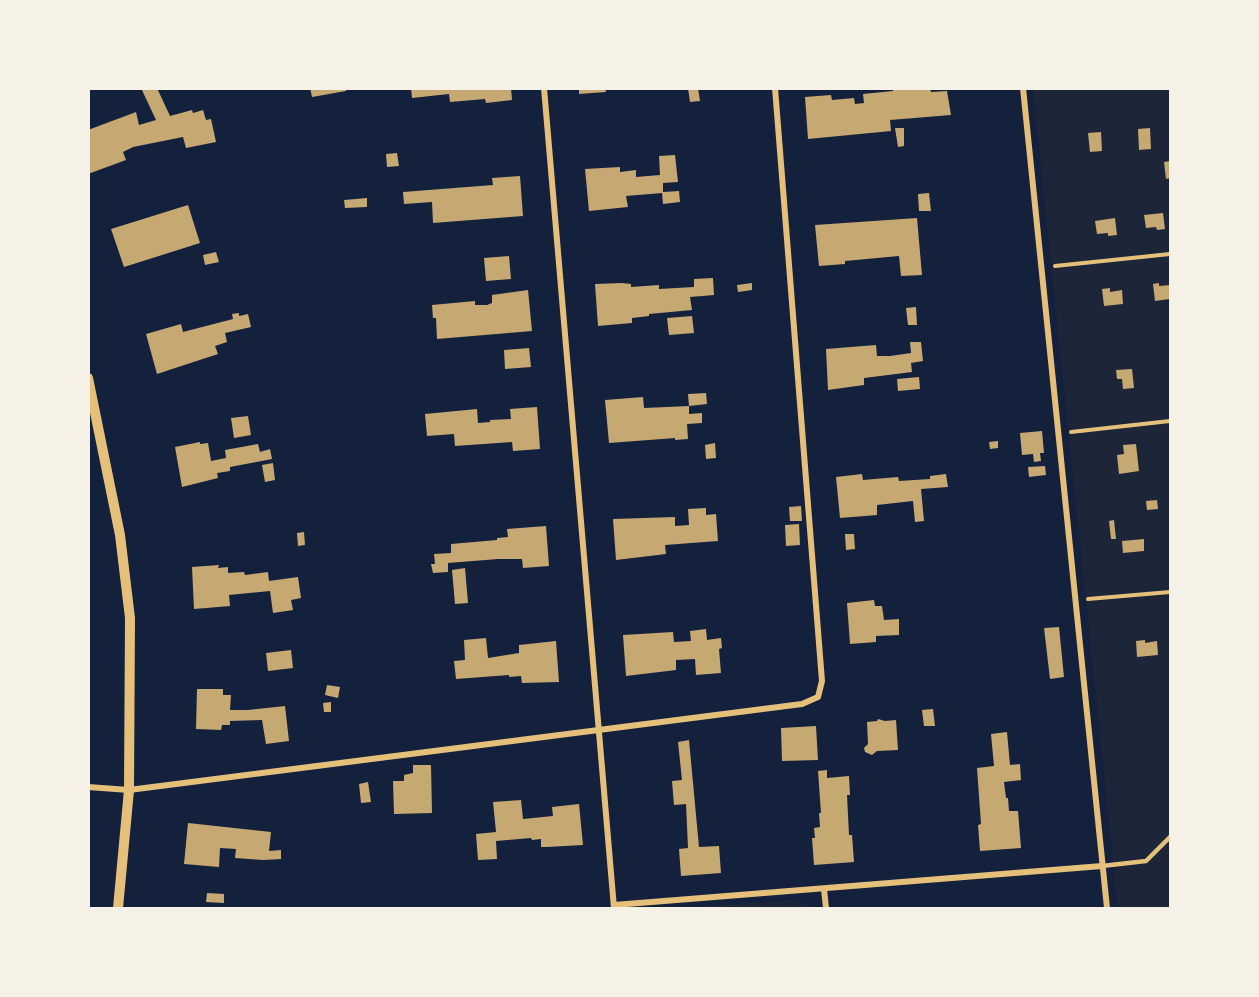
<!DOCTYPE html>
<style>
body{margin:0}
#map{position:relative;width:1259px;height:997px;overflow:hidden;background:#14213d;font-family:Overpass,sans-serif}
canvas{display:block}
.frame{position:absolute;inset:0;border:90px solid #f6f1e7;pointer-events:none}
</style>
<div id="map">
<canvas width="1259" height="997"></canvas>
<div class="frame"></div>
</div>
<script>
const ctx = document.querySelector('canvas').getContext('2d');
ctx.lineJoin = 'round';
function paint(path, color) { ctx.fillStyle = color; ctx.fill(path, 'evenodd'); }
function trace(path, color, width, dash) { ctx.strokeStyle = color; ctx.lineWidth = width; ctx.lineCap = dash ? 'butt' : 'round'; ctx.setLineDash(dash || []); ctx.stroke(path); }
const green = new Path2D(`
 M1033 89H1170V908H1118Z
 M796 900 810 908H681Z`);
const building = new Path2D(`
 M141 88H157L170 116 192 110 193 113 203 110 206 120 211 119 216 142 186 148 183 137 133 147 123 152 126 160 88 174V130L136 112 139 125 156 120Z
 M310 88H346V91L312 97Z
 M411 88H511L512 100 486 103 485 99 450 102 449 94 412 98Z
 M579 88H605L606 92 579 94Z
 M688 88H698L700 101 690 102Z
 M893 88H930L931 92 947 91 951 115 890 120 891 131 808 139 805 97 831 95 832 100 854 98 855 104 864 103 863 94 893 91Z
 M895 128H904V146L898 147Z
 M1150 128 1151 149 1139 150 1138 129Z
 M1101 132 1102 151 1090 152 1088 133Z
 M397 153 399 166 387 167 386 154Z
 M675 155 678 182 663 183V192L679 191 680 202 663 204 662 193 626 196 628 207 589 211 585 169 620 167V172L636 170V177L660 175 659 156Z
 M1170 161V178L1166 179 1164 162Z
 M520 176 523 216 433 223 432 202 404 204 403 192 493 185 492 178Z
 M929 193 931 211H919L918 194Z
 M367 198V207L345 208 344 200Z
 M188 205 200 243 124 267 111 229Z
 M1163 213 1165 229 1157 230 1156 227 1146 228 1144 215Z
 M917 218 922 275 901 276 899 256 845 261V264L819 266 815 225Z
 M1115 218 1117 235 1108 236V233L1097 234 1095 221Z
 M216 252 219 262 205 265 203 255Z
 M509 256 511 279 486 281 484 258Z
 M713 278 714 295 690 297 692 310 649 314V316L632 318V323L598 326 595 284 622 283 631 284V287L659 285V289L694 287V279Z
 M752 283V290L738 292 737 285Z
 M1159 283V286L1170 285V299L1155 301 1153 284Z
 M1110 288V292L1122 290 1123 304 1104 306 1102 289Z
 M528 290 532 331 437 339 436 318H433L432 305 475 301V305H487L492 303V295Z
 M916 307 917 325H908L906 308Z
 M239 313V316L248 314 251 327 225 333 227 342 215 346 218 354 157 374 146 334 181 324 183 332 233 319 232 314Z
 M692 316 694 333 669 335 667 318Z
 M910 342H921L923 361 911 363 912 372 864 378V385L828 390 826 349 876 345 877 356H890L911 353Z
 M529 348 531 367 505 369 504 350Z
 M1132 369 1134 388 1123 389 1122 379H1117L1116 370Z
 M919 377 920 389 898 391 897 379Z
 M706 393 707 404 689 406 688 394Z
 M643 397 644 408 689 406V414L702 413V423L687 424 688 439 675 440V438L609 443 605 400Z
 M537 407 540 449 513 451 512 442 455 446 454 434 427 436 425 414 477 409 478 423 490 422V420L511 419 510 409Z
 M248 416 251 435 234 438 231 418Z
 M1042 431 1044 453H1040L1041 461 1034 462 1033 454 1022 455 1020 433Z
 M998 441V448L990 449 989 442Z
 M200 442V444L208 443 211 461 226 458 225 450 258 444 260 452 270 449 272 459 230 467V471L217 473 218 478 182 487 175 447Z
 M715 443 716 458 706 459 705 445Z
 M1136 444 1139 471 1119 474 1117 455 1124 454 1123 445Z
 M273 463 275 480 265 482 262 465Z
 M1045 466 1046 475 1029 477 1028 467Z
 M862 474 863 480 898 477 899 481 930 479V476L946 474 948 487 921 489 924 521 915 522 913 501 877 505V515L840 518 836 477Z
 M1157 500 1158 509 1147 510 1146 501Z
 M801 506 802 521H790L789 507Z
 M706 508V515L716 514 718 541 665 545 666 554 616 560 613 519 675 517V526L689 525 688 509Z
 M1114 520 1116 539H1111L1109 521Z
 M799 524 800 545 786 546 785 525Z
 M546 526 549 566 523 568 522 559H498L448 563V572L433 573 431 564H435L434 554 451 553V544L497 540V538L508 537 507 529Z
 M304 532 305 545 298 546 297 533Z
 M845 534H854L855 549 846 550Z
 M1144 539V551L1123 553 1122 541Z
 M219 565 218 568 228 567V573L244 572 245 575 268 572 269 581 298 577 301 598 291 600 293 610 273 613 270 591 229 595 230 606 194 609 192 567Z
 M465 568 468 603 455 604 452 570Z
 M874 600 875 606H882L884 620 899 619V635L876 636V642L850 644 847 603Z
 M1059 627 1064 677 1050 679 1044 628Z
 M706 629 707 640 721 638 722 648 719 649 721 673 696 675 695 659 676 660V670L626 676 623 635 673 632 674 642 691 641 690 631Z
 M486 638 488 658 519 653V645L556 641 559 682 522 683 521 676 509 677V675L456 679 454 661 465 660 464 640Z
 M1145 640V643L1157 641 1158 655 1137 657 1136 641Z
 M291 650 293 668 268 671 266 653Z
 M327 685 340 687 338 698 325 695Z
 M197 689H223V695H231L230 710H248L285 706 289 741 266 744 262 720 230 721V725H222L221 730 196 729Z
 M331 702V712H324L323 703Z
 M933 709 935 726H924L922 710Z
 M878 719 885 721 896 720 898 750 877 751 872 755 865 752 864 748 868 744 867 722 877 721Z
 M816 726 818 760 782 761 781 728Z
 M1007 732 1010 765 1020 764 1021 780 1004 782 1006 798H1008L1009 811H1018L1021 848 980 851 978 825 981 824 977 768 994 766 991 734Z
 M689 740 699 847 719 846 721 873 681 876 679 849 688 848 686 804 674 805 672 781 682 780 678 742Z
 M413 765H431L432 813 394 814 393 781H404V775L413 773Z
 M827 770V778L849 776 850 795H847L849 835H852L854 862 814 865 812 838H815L814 828 820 827 819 813H821L818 771Z
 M368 782 371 802 361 803 359 784Z
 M521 800 523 819 553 816 552 807 579 804 583 845 547 847H541V839L532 840 531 838 496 841 497 859 478 860 476 834 496 832 493 802Z
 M188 823 271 832 269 851 281 850V859L263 860 235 858 236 849 220 848 219 867 184 864Z
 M207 893 224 894V903L206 902Z`);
const path = new Path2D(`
 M1055 266 1170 254
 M1071 432 1170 421
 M1088 599 1170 592`);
const service = new Path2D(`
 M1102 866 1146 861 1170 837`);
const minor = new Path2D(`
 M544 88 614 908
 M1023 88 1107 908
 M88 787 129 790 802 704 818 697 822 681 775 88
 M824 889 826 908
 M614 905 1102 866`);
const tertiary = new Path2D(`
 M88 378 120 535 130 618 129 790 118 908`);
paint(green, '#1d2539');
paint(building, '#c6a872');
trace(path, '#e5c07b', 4);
trace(service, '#e5c07b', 4.5);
trace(minor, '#e5c07b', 6);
trace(tertiary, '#e5c07b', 10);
</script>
